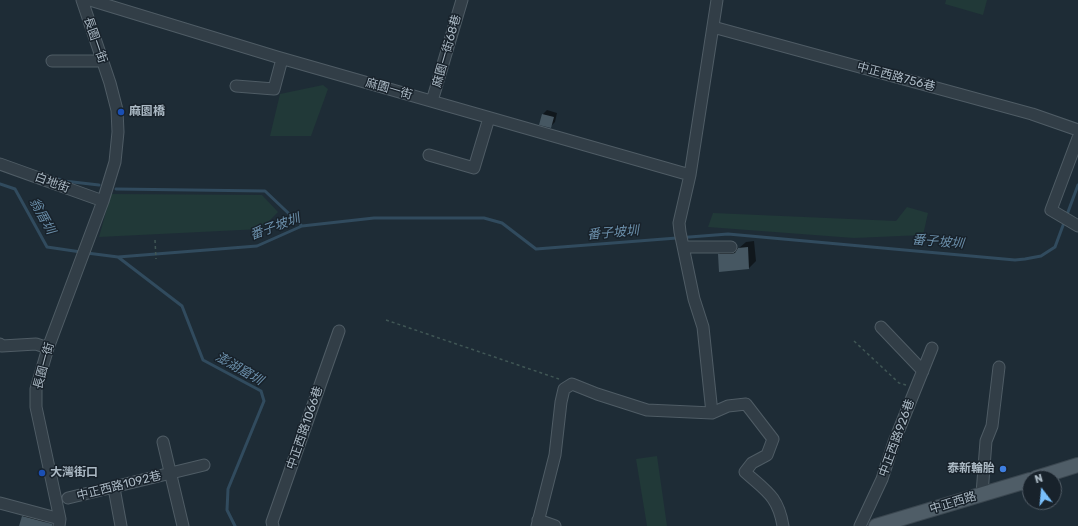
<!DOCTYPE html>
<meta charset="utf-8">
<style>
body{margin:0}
#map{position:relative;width:1078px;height:526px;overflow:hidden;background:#1e2c36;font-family:Rubik,sans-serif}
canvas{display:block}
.north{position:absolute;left:1022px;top:470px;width:40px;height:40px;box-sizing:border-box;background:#18222b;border:1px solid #535e68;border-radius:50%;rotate:344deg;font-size:11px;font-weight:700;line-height:16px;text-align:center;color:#abb9c4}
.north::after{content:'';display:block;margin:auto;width:14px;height:18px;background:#79bffb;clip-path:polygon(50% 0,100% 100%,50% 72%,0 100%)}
</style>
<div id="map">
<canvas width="1078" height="526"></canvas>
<div class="north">N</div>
</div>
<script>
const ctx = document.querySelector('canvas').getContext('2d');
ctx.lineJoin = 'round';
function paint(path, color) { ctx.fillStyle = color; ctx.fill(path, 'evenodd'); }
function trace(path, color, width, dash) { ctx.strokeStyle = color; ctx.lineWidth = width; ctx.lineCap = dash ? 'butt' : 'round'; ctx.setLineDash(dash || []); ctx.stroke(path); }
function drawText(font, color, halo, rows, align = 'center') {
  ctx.font = font + ' Rubik,"Noto Sans TC",sans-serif'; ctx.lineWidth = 3; ctx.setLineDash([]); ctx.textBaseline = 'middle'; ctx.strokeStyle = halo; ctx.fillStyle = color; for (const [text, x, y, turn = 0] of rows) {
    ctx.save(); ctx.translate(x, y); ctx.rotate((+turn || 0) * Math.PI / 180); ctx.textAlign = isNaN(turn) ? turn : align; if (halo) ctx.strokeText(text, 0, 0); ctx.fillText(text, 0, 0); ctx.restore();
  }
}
const green = new Path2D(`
 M946 0H987L983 15 945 4Z
 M323 85 328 89 311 136H270L280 94Z
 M111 194 262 195 278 212 261 229 99 237Z
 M907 207 928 213 923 235 854 238 708 227 713 213 896 221Z
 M657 456 667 526H647L636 459Z`);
const shadow = new Path2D(`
 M547 110 557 113 555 122 550 127 540 124 543 114Z
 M754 241 756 261 749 268 720 271 719 254 725 248H739L746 242Z
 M29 510 48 515 44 526H20L22 517Z`);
const stream = new Path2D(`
 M52 177 64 181 99 185
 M0 184 15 189 47 247 81 252
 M116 189 265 191 302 226
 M87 253 118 257 257 246 302 226 374 218H484L502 223 536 249 728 234 1015 260 1025 259 1041 256 1055 247 1078 185
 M118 257 182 306 203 360 261 391 264 401 228 489 227 510 235 526`);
const building = new Path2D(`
 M542 114 554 117 551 128 539 125Z
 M748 247 749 269 719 272 718 254H731L735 253 738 248Z
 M22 516 52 524V526H19Z`);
const path = new Path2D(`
 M155 240 156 259
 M386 320 559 379
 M854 341 899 383 906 385`);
const minor = new Path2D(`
 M90 0 277 57 690 175
 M713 27 1032 114 1078 130
 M52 61H102
 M236 86 274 89 282 59
 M432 101 462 0
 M1078 138 1051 210 1078 226
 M429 155 474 168 489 118
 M0 164 103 201
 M684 247H731
 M881 327 923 371
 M0 344 2 346 36 344 48 348
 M712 413 703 327 694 299 680 232 679 223 690 175 717 0
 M163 442 183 526
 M114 488 121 526
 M982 494 986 441 992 426 999 367
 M68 498 204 465
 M0 503 60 519
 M538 520 555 526
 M59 526 60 519 36 407V389L48 348 103 201 115 162 118 132 117 110 110 83 82 0
 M273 526 272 522 339 331
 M537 526 555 455 561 402 564 389 572 384 597 394 647 410 712 413 728 406 746 404 773 439 767 455 752 463 745 472C766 491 778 496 783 526
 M860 526 882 479 894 442 932 348`);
const major = new Path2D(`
 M1036 478 1078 465
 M876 526 1030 480`);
const markers = [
 [121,112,4,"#1a4fb4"],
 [1003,469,4,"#3f7fe0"],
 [42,473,4,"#1a4fb4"]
];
const streetNames = [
 ["長園一街",95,40,71],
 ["麻園一街68巷",447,51,-74],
 ["中正西路756巷",896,77,15],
 ["麻園一街",389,89,16],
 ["白地街",52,183,20],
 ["長園一街",44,366,-75],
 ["中正西路1066巷",305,428,-71],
 ["中正西路926巷",897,438,-70],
 ["中正西路1092巷",119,486,-14],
 ["中正西路",953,503,-17]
];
const poiNames = [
 ["麻園橋",129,112],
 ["泰新輪胎",995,469,"right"],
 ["大灣街口",50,473]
];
const waterNames = [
 ["翁厝圳",42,216,61],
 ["番子坡圳",275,227,-20],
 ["番子坡圳",613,233,-5],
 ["番子坡圳",938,242,5],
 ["澎湖窟圳",239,369,30]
];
paint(green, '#213938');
paint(shadow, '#0007');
trace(stream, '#314b5e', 3);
paint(building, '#465762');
trace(minor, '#4f5c65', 13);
trace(major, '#3b4750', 16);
trace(path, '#405655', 1.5, [3, 3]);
trace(minor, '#323e47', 11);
trace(major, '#4f5d67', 14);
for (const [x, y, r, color] of markers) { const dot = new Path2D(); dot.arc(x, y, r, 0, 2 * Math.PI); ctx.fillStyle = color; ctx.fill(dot); trace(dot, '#18222b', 1.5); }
drawText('12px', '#abb9c4', '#18222b', streetNames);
drawText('bold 12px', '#abb9c4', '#18222b', poiNames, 'left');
drawText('italic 13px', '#6b8faa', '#18222b', waterNames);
</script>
